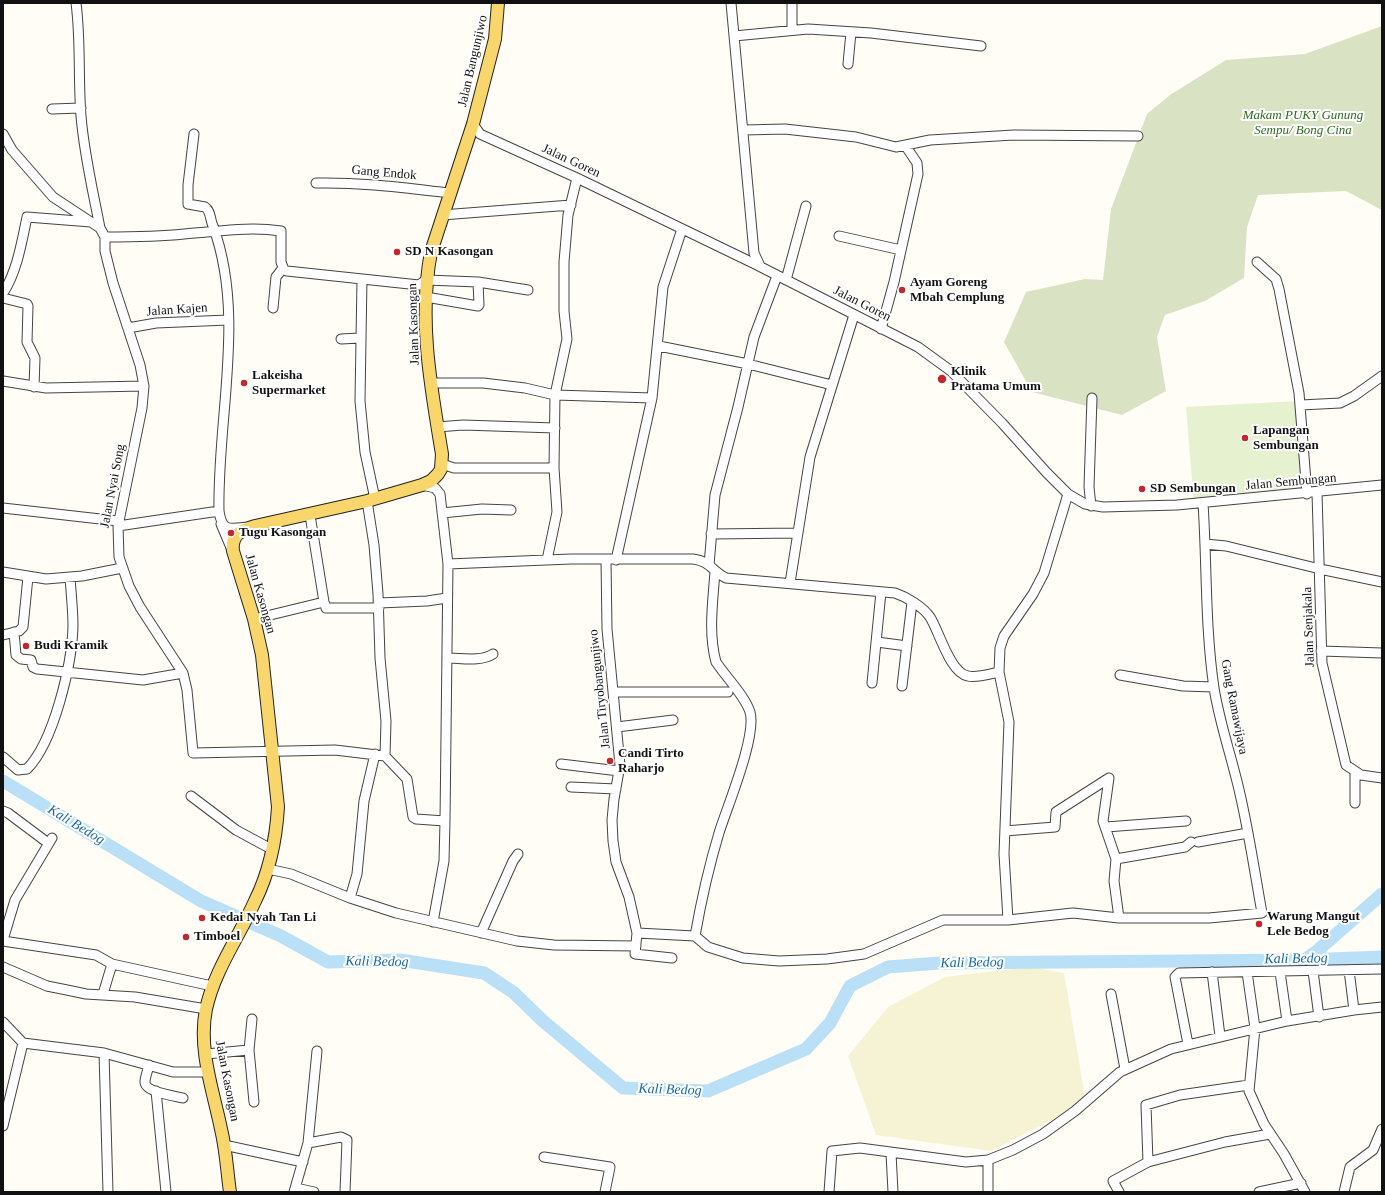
<!DOCTYPE html>
<style>
body{margin:0}
#map{position:relative;width:1385px;height:1195px;overflow:hidden;background:#fffdf5;font-family:"Times New Roman",serif}
canvas{display:block}
.frame{position:absolute;inset:0;border:4px solid #111;pointer-events:none}
</style>
<div id="map">
<canvas width="1385" height="1195"></canvas>
<div class="frame"></div>
</div>
<script>
const ctx = document.querySelector('canvas').getContext('2d');
ctx.lineJoin = 'round';
function paint(path, color) { ctx.fillStyle = color; ctx.fill(path, 'evenodd'); }
function trace(path, color, width, dash) { ctx.strokeStyle = color; ctx.lineWidth = width; ctx.lineCap = dash ? 'butt' : 'round'; ctx.setLineDash(dash || []); ctx.stroke(path); }
function drawText(font, color, halo, rows, align = 'center') {
  ctx.font = font + ' "Times New Roman",serif'; ctx.lineWidth = 4; ctx.setLineDash([]); ctx.textBaseline = 'middle'; ctx.strokeStyle = halo; ctx.fillStyle = color; for (const [text, x, y, turn = 0] of rows) {
    ctx.save(); ctx.translate(x, y); ctx.rotate((+turn || 0) * Math.PI / 180); ctx.textAlign = isNaN(turn) ? turn : align; if (halo) ctx.strokeText(text, 0, 0); ctx.fillText(text, 0, 0); ctx.restore();
  }
}
const farmland = new Path2D(`
 M1031 967 1064 973 1086 1102 991 1151 876 1135 848 1056 888 1007 945 977Z`);
const cemetery = new Path2D(`
 M1382 26V210L1346 191 1258 195 1247 227 1244 278 1205 301 1165 315 1157 337 1166 391 1122 415 1032 392 1004 342 1026 292 1085 279 1103 280 1111 209 1147 114 1170 95 1226 60 1305 54Z`);
const pitch = new Path2D(`
 M1299 401 1304 494 1194 505 1186 407Z`);
const river = new Path2D(`
 M3 781 201 901 281 936 328 962 400 960 484 973 513 992 543 1021 623 1088 708 1091 806 1049 830 1023 850 986 888 967 939 963 1304 960 1382 957
 M1304 960 1317 951 1382 894`);
const minor = new Path2D(`
 M76 3C81 41 78 78 81 116 84 154 93 191 100 228
 M731 3 754 253 760 266
 M792 3V30
 M734 36 808 29 871 33 981 46
 M848 64 851 32
 M52 109 81 108
 M473 124 480 134 577 178 755 264 918 347 951 371 1002 423 1047 473 1068 494 1085 504 1103 507 1177 505 1382 485
 M744 130 785 129 856 137 896 147 930 140 1014 135 1138 136
 M3 134 12 150 53 197 100 228 105 237V251L113 283 140 365 144 386 142 408 118 526 119 557 129 586 140 607 183 673 187 690 193 753 335 750 385 756 407 779 413 817 416 819 445 821
 M194 134 188 185V204L205 207C211 211 210 220 213 226 246 316 217 417 219 511 222 532 229 529 248 527
 M316 183C361 182 405 188 449 193
 M442 215 571 205
 M839 236 901 250
 M105 237C131 237 157 237 184 234 216 232 248 226 281 231V262L284 270 287 271 419 285 426 280 478 282 528 290
 M1257 262 1276 279 1279 289 1299 393 1307 494
 M362 279 360 401 365 452 375 499
 M786 280 806 206
 M3 293C17 272 22 241 27 217L91 222
 M426 297 478 306 479 305 478 282
 M3 298 27 304 28 306 27 342 35 358 34 387
 M273 308 276 277 283 268
 M128 328 156 323 228 320
 M881 329 894 282 918 174 917 163 905 145
 M341 339 360 338
 M659 346 748 364 832 385
 M3 381 46 388 144 386
 M431 383H483L525 388 555 395 652 398
 M1301 405 1340 403 1354 396 1382 376
 M437 427 463 425 555 428
 M442 464 454 468H554
 M422 485 435 488 440 494 448 564 445 821 444 861 433 922
 M1317 493 1322 663 1346 765 1361 775 1382 778
 M367 501 374 545 378 594 380 658 386 721 385 756
 M1091 506 1089 487 1092 398
 M3 508 118 521
 M442 513 482 509 511 510
 M310 515 324 602
 M221 524 232 550
 M118 526 219 511
 M711 534 798 533
 M1205 544 1226 546 1320 569 1382 582
 M547 560 557 512 554 468 555 395 567 339 564 311V262L568 215 577 178
 M606 560 607 629 620 765 614 799 612 820 613 841 616 862 629 897 637 933 635 954 672 958
 M616 560 652 398 663 287 682 229
 M448 564 571 559H693C710 561 712 571 726 578L895 593C907 597 923 607 930 617 939 631 950 673 968 676 977 678 989 674 999 672
 M709 565 715 495 738 407 754 337 777 276
 M3 572 46 579 82 576 122 568
 M790 583 810 457 854 315
 M379 603 427 601 447 598
 M254 619 324 602 326 608H379
 M14 632 16 655 21 659 31 660 33 667 37 669 143 680 183 673
 M3 635 19 631 23 627 28 577
 M877 642 907 646
 M1321 651 1382 653
 M447 658C461 658 481 662 493 654
 M1120 675 1183 686 1214 687
 M872 683 881 592
 M902 686 912 602
 M613 692H728
 M617 727 673 720
 M3 757 18 770 27 769C54 742 72 664 73 626 73 610 71 593 70 577
 M561 764 619 771
 M1109 778 1103 821 1116 859 1114 881 1119 918
 M571 787 616 789
 M191 796 236 830 273 850
 M1355 803V773
 M3 811 8 813 48 843
 M1106 827 1186 821
 M1005 831 1055 827 1056 812 1109 778
 M1198 842 1248 833
 M1116 859 1185 847 1191 842
 M268 869 291 874 350 898 396 913 517 941 554 945 636 946
 M350 898 357 874 364 801 375 754
 M1008 920 1004 854 1009 722 999 672 1000 648 1004 636 1033 594 1044 573 1068 494
 M481 933 513 861 518 854
 M637 933 695 936 708 947 743 958 779 961 827 959 864 954 943 920H1008L1073 913 1119 918H1209L1262 913C1255 874 1249 833 1240 794 1232 758 1220 725 1214 688 1205 627 1207 564 1203 503
 M695 936C701 902 709 866 719 833 727 807 757 736 750 712 745 696 726 677 716 662 708 633 713 601 715 571
 M3 940 15 900 52 838
 M3 941 96 955 112 964 212 986
 M3 967 47 986 67 990 86 994 135 997 206 1009
 M1349 970 1354 1010
 M1313 971 1319 1017
 M1212 972 1220 1036
 M1247 972 1255 1028 1249 1091 1264 1124 1284 1154 1305 1192
 M1280 972 1287 1021
 M103 994 112 964
 M1111 994 1125 1069
 M252 1019 249 1050 254 1102
 M3 1022 23 1043 104 1053 173 1072H208
 M1188 1044 1175 977 1179 973 1382 969
 M104 1053 108 1192
 M206 1054 249 1050
 M149 1065C148 1070 145 1077 145 1082 145 1092 175 1096 183 1098
 M156 1091 166 1192
 M3 1126 23 1043
 M308 1143 341 1137 347 1140 345 1192
 M224 1145 303 1162
 M891 1153 893 1192
 M544 1157 610 1167 605 1192
 M1148 1162 1146 1105 1180 1095 1249 1085
 M296 1188 314 1192
 M294 1192 308 1143 317 1051
 M829 1192 832 1151 860 1148 966 1162 988 1160 1013 1150 1043 1134 1075 1111 1120 1072 1171 1049 1287 1021 1354 1010 1382 1007
 M988 1192V1160
 M1119 1192 1113 1181 1148 1162 1225 1142 1270 1134
 M1259 1192 1301 1183
 M1344 1192 1350 1167 1373 1150 1382 1129`);
const major = new Path2D(`
 M230 1192C227 1171 226 1149 221 1129 213 1090 198 1049 206 1009 215 969 239 937 255 901 270 871 276 840 278 807L262 655 254 619 233 551C231 535 241 530 255 526L367 501 422 485 431 481 438 474 441 469 442 454C431 388 418 319 431 252L473 124 495 39 498 3`);
const markers = [
 [397,252,4,"#c4262e"],
 [902,290,4,"#c4262e"],
 [942,379,5,"#c4262e"],
 [244,383,4,"#c4262e"],
 [1245,438,4,"#c4262e"],
 [1142,489,4,"#c4262e"],
 [231,533,4,"#c4262e"],
 [26,646,4,"#c4262e"],
 [610,761,4,"#c4262e"],
 [202,918,4,"#c4262e"],
 [1259,924,4,"#c4262e"],
 [186,937,4,"#c4262e"]
];
const streetNames = [
 ["Jalan Bangunjiwo",473,61,-77],
 ["Jalan Goren",571,161,25],
 ["Gang Endok",384,173,5],
 ["Jalan Goren",862,304,27],
 ["Jalan Kajen",177,310,-4],
 ["Jalan Kasongan",414,324,-92],
 ["Jalan Sembungan",1291,482,-5],
 ["Jalan Nyai Song",113,486,-79],
 ["Jalan Kasongan",260,594,74],
 ["Jalan Senjakala",1309,627,-92],
 ["Jalan Tiryobangunjiwo",600,689,-96],
 ["Gang Ramawijaya",1234,707,79],
 ["Jalan Kasongan",227,1081,79]
];
const parkNames = [
 ["Makam PUKY Gunung",1303,116],
 ["Sempu/ Bong Cina",1303,131]
];
const poiNames = [
 ["SD N Kasongan",405,252],
 ["Ayam Goreng",910,283],
 ["Mbah Cemplung",910,298],
 ["Klinik",951,372],
 ["Pratama Umum",951,387],
 ["Lakeisha",252,376],
 ["Supermarket",252,391],
 ["Lapangan",1253,431],
 ["Sembungan",1253,446],
 ["SD Sembungan",1150,489],
 ["Tugu Kasongan",239,533],
 ["Budi Kramik",34,646],
 ["Candi Tirto",618,754],
 ["Raharjo",618,769],
 ["Warung Mangut",1267,917],
 ["Lele Bedog",1267,932],
 ["Kedai Nyah Tan Li",210,918],
 ["Timboel",194,937]
];
const waterNames = [
 ["Kali Bedog",76,825,31],
 ["Kali Bedog",1296,959,-1],
 ["Kali Bedog",377,962,1],
 ["Kali Bedog",972,963,-1],
 ["Kali Bedog",670,1090,2]
];
paint(farmland, '#f6f3d4');
paint(cemetery, '#d9e3c4');
paint(pitch, '#e6f2cf');
trace(river, '#b9e0f7', 13);
trace(minor, '#444', 11);
trace(major, '#222', 14);
trace(minor, '#fff', 9);
trace(major, '#f9d66b', 12);
for (const [x, y, r, color] of markers) { const dot = new Path2D(); dot.arc(x, y, r, 0, 2 * Math.PI); ctx.fillStyle = color; ctx.fill(dot); trace(dot, '#fff', 1.5); }
drawText('13px', '#111', '#fff', streetNames);
drawText('italic 13px', '#2f6b1f', '#fff', parkNames);
drawText('bold 13px', '#111', '#fff', poiNames, 'left');
drawText('italic 14px', '#1768a6', '#fff', waterNames);
</script>
